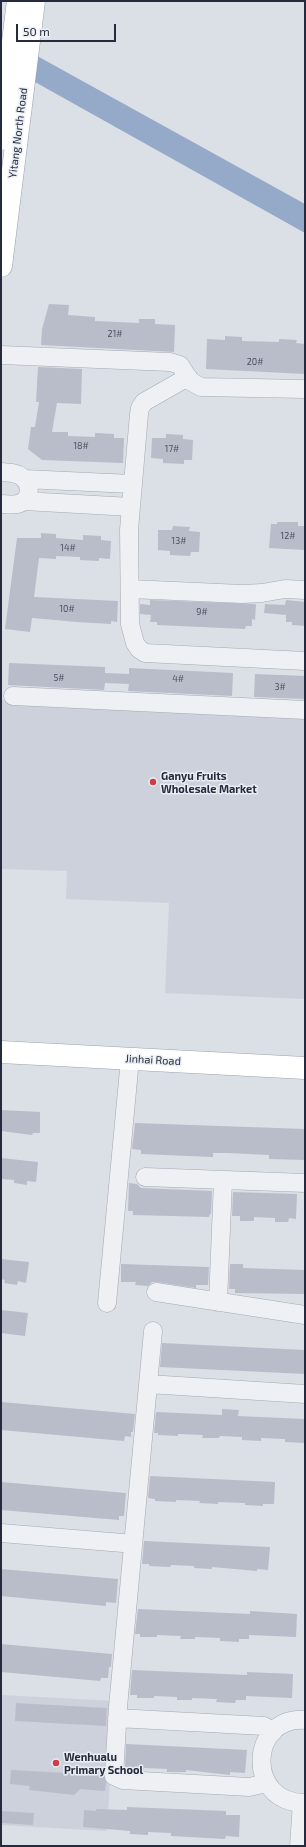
<!DOCTYPE html>
<style>
body{margin:0}
#map{position:relative;width:306px;height:1847px;overflow:hidden;background:#dbdfe6;font-family:"Exo 2",sans-serif}
canvas{display:block}
.frame{position:absolute;inset:0;border:2px solid #252b3c;pointer-events:none}
.scale{position:absolute;left:16px;top:24px;width:100px;height:18px;box-sizing:border-box;border:2px solid #252b3c;border-top:0;padding-left:5px;font-size:12px;line-height:14px;white-space:nowrap;color:#252b3c;-webkit-text-stroke:3px #eaeef4;paint-order:stroke}
</style>
<div id="map">
<canvas width="306" height="1847"></canvas>
<div class="frame"></div>
<div class="scale">50 m</div>
</div>
<script>
const ctx = document.querySelector('canvas').getContext('2d');
ctx.lineJoin = 'round';
function paint(path, color) { ctx.fillStyle = color; ctx.fill(path, 'evenodd'); }
function trace(path, color, width, dash) { ctx.strokeStyle = color; ctx.lineWidth = width; ctx.lineCap = dash ? 'butt' : 'round'; ctx.setLineDash(dash || []); ctx.stroke(path); }
function drawText(font, color, halo, rows, align = 'center') {
  ctx.font = font + ' "Exo 2",sans-serif'; ctx.lineWidth = 3; ctx.setLineDash([]); ctx.textBaseline = 'middle'; ctx.strokeStyle = halo; ctx.fillStyle = color; for (const [text, x, y, turn = 0] of rows) {
    ctx.save(); ctx.translate(x, y); ctx.rotate((+turn || 0) * Math.PI / 180); ctx.textAlign = isNaN(turn) ? turn : align; if (halo) ctx.strokeText(text, 0, 0); ctx.fillText(text, 0, 0); ctx.restore();
  }
}
const built = new Path2D(`
 M1 700 305 713V999L165 993 169 903 66 899 67 871 1 869Z
 M1 1695 115 1701 107 1831 1 1825Z`);
const water = new Path2D(`
 M1 36 305 204V233L1 63Z`);
const building = new Path2D(`
 M49 304 69 305 68 315 95 317V321L139 323V319H155V324L175 325 174 352 41 345 42 329Z
 M225 336 242 337V341L279 342V339L297 340 296 343 305 344V374L206 369 207 339 225 340Z
 M38 367 82 369 81 404 57 403 52 432H68V436L95 437V433L114 434V438H124L123 463 42 460 28 449 31 427H35L39 402H36Z
 M166 434 183 435V439L193 440 192 460H184V464L163 463V459L151 458 152 438H166Z
 M277 522H298V526H305V550L269 548 271 524H277Z
 M173 526 190 527 189 531 200 532 199 552H191L190 556 170 555V551L158 550V530H172Z
 M41 533 56 534V538L83 540V535L101 536V540L111 541 110 559 99 558V561L80 560V557L56 556V559L39 558 34 597 118 601 117 622 111 621V624L77 622 32 618 30 632 5 629 17 538H41Z
 M150 600 256 604 255 620 252 619V626H246L245 629 157 625V622H150L151 615 140 614V604L150 605Z
 M286 600 305 602V626L292 625V622H286V615L264 613 265 604 285 605Z
 M9 663 105 667V673L129 674V668L233 673 232 696 128 691 129 684 105 683 104 690 8 685Z
 M255 674 305 676V699L254 697Z
 M1 1110 40 1112V1133H33L32 1135 1 1131Z
 M135 1123 305 1129V1160L269 1159V1155L228 1153H213V1157L141 1154V1150L132 1149Z
 M1 1158 38 1162 36 1182 27 1181V1185L14 1183V1180L1 1179Z
 M129 1183 137 1184 141 1188 212 1191 211 1214H210L209 1217 133 1215V1211H128Z
 M233 1192 297 1194 296 1219 289 1218 288 1222H275V1218L254 1217V1221H240V1216H232Z
 M1 1259 29 1262 26 1283 18 1281 17 1285 4 1283 5 1280 1 1279Z
 M121 1264 209 1267 208 1285H196V1288L157 1282H152L148 1286 135 1285 136 1282H121Z
 M230 1264H243V1268L305 1270V1294L235 1293V1289H229Z
 M1 1310 28 1313 25 1336 1 1333Z
 M162 1343 305 1350V1374L160 1367Z
 M1 1402 135 1414 133 1432H131V1437L125 1436 124 1441 1 1430Z
 M222 1409 239 1410 238 1416 305 1419V1443L285 1442V1439L261 1438V1441L242 1440V1437L220 1436 219 1438H202L203 1435 178 1434V1436L158 1435V1433H154L156 1412 222 1415Z
 M150 1476 275 1482 274 1504H263V1506L245 1505V1503L218 1502V1504L199 1503 200 1501 176 1500V1502L155 1501V1499L148 1498Z
 M1 1482 126 1493 124 1516H119V1520L1 1510Z
 M144 1541 270 1547 268 1570 257 1569V1571L212 1567V1569L194 1568V1566L171 1565 170 1567 149 1566V1564H142Z
 M1 1569 118 1579 116 1603 106 1602V1606L1 1596Z
 M138 1609 250 1614V1611L297 1614 296 1637 249 1635V1639H239V1642L220 1641V1638L195 1637V1639H180L181 1636 157 1635V1637H140V1634H135Z
 M1 1644 112 1654 111 1667H109L108 1678H101L100 1681 1 1672Z
 M132 1670 247 1675V1672L293 1674 292 1698 246 1696V1700H236L235 1703 216 1702 217 1699 192 1698V1700H177V1697L154 1696V1698H137V1695H130Z
 M16 1703 107 1708 106 1726 15 1721Z
 M126 1744 247 1750 245 1773 230 1772V1775L186 1770V1772H167V1769L144 1768V1770H130V1768L125 1767Z
 M11 1770 104 1775 106 1782 105 1791 80 1789 74 1795 29 1790 30 1786 10 1784Z
 M127 1807 226 1811V1815H240L239 1837 226 1836 225 1839 171 1836V1833L148 1832V1835L130 1834V1831L83 1827 84 1810 96 1811V1809L127 1810Z
 M1 1811 34 1813 33 1825 1 1823Z`);
const minor = new Path2D(`
 M1 355 170 362 180 365 190 381 201 387 305 389
 M188 377 144 402 140 408 139 414 129 530 130 624 135 643 139 649 145 653 305 661
 M1 472C8 473 16 472 22 477 33 485 30 502 17 504 12 505 6 504 1 504
 M24 479 132 484
 M24 501 131 507
 M130 589 242 594 262 593 285 589 305 590
 M13 696 305 710
 M145 1177 305 1183
 M156 1292 305 1315
 M218 1302 223 1180
 M107 1303 130 1059
 M153 1331 118 1707 114 1776 123 1780 249 1787 267 1783
 M148 1384 305 1394
 M1 1533 123 1543
 M117 1718 264 1726 273 1732
 M305 1720C249 1716 245 1803 305 1803
 M299 1846 302 1803`);
const major = new Path2D(`
 M1 139 18 1
 M1 266 34 1
 M1 1052 305 1068`);
const markers = [
 [153,782,4,"#d03b44"],
 [56,1763,4,"#d03b44"]
];
const numberNames = [
 ["21#",115,334],
 ["20#",255,362],
 ["18#",81,446],
 ["17#",172,449],
 ["12#",288,536],
 ["13#",179,541],
 ["14#",68,548],
 ["10#",67,609],
 ["9#",202,612],
 ["5#",59,678],
 ["4#",178,679],
 ["3#",280,687]
];
const streetNames = [
 ["Yitang North Road",18,133,-83],
 ["Jinhai Road",153,1060,3]
];
const poiNames = [
 ["Ganyu Fruits",161,776],
 ["Wholesale Market",161,789],
 ["Wenhualu",64,1757],
 ["Primary School",64,1770]
];
paint(built, '#cdd1db');
paint(water, '#95a9c8');
paint(building, '#b8bdc9');
trace(minor, '#a4a9b3', 19);
trace(major, '#9aa2b2', 23);
trace(minor, '#eef0f4', 18);
trace(major, '#fff', 22);
for (const [x, y, r, color] of markers) { const dot = new Path2D(); dot.arc(x, y, r, 0, 2 * Math.PI); ctx.fillStyle = color; ctx.fill(dot); trace(dot, '#eaeef4', 1.5); }
drawText('9px', '#4a505f', null, numberNames);
drawText('11px', '#252b3c', '#eaeef4', streetNames);
drawText('bold 11px', '#252b3c', '#eaeef4', poiNames, 'left');
</script>
